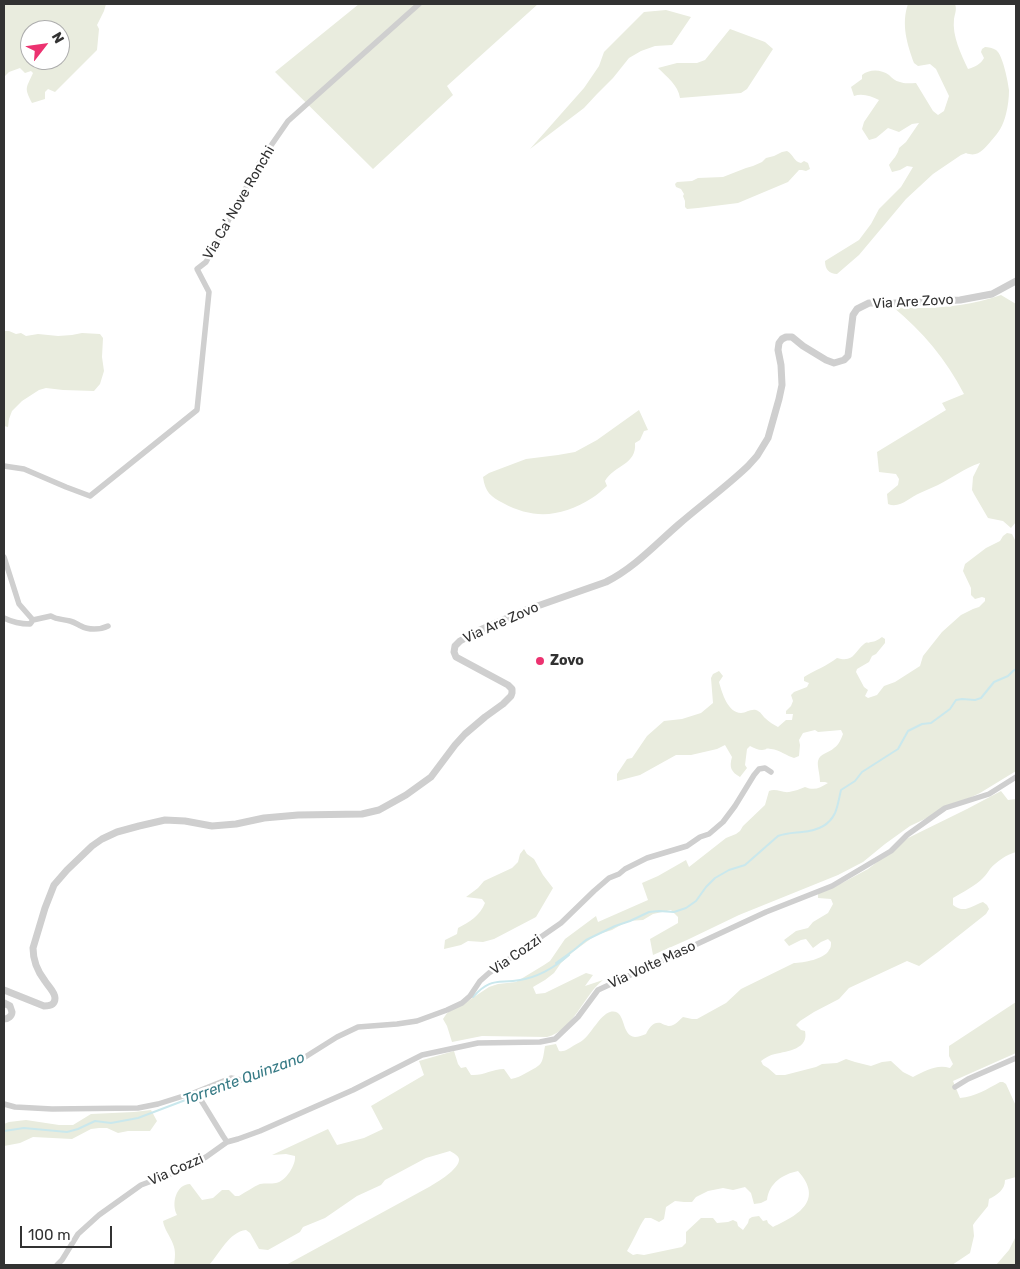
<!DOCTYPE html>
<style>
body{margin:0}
#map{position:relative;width:1020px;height:1269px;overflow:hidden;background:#fff;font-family:Rubik,sans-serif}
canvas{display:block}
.frame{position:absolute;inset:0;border:5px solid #323232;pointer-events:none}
.north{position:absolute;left:20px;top:20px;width:50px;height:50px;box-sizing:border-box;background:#fff;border:1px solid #adadad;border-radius:50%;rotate:60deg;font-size:14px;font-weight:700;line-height:20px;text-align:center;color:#323232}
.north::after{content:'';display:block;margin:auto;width:18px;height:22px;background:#ec3270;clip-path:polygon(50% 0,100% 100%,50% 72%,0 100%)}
.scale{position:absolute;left:20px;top:1226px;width:92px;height:22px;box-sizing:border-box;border:2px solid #323232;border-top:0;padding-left:6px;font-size:15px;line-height:18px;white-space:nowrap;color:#323232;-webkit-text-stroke:4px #fff;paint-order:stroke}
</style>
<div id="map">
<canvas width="1020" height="1269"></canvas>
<div class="frame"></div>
<div class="north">N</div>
<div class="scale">100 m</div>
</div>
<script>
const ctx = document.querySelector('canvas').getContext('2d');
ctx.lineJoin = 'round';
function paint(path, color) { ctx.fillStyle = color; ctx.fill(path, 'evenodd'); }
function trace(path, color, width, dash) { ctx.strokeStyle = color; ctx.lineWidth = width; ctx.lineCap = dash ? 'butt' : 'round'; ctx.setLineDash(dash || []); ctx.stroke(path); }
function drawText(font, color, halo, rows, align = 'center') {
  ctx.font = font + ' Rubik,sans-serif'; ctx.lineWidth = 5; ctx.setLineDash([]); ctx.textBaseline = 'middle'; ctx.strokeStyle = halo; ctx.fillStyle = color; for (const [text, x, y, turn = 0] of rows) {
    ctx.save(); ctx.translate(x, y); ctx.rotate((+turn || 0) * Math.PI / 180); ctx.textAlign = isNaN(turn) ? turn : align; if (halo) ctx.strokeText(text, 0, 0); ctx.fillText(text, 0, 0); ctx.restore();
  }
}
const green = new Path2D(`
 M4 4H106L104 11 97 25 99 29 97 50 55 92 48 89 45 92V99L32 103C24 87 26 89 33 73L31 71 25 73 20 68 9 72 4 77ZM30 30H60V60H30Z
 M359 4H538L447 86 453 95 373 169 275 72Z
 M908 4H955C957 10 955 13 954 19 952 36 961 54 968 69 975 67 981 64 984 58L981 52 982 49 985 47C988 47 993 48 996 50 1003 55 1008 82 1009 90 1009 98 1008 106 1006 114 1003 126 999 132 991 141 984 149 978 158 966 153L961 155 933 174 906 199 859 255 837 274C829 274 825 269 825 261L859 240 871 224 879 209 901 187 913 167 907 166 900 170 892 172 889 165C893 159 898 155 899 148L906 142 919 123 912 124 899 132 888 128 876 138 869 140 862 129 864 122 879 100C871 96 862 93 854 96L851 87 862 79V75C869 69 881 69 889 75 892 78 895 81 900 82 904 84 911 83 916 83L933 111 938 115 944 111 949 96 936 69 930 64 918 66 914 63C907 44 901 24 908 4Z
 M666 10 691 17 672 45 655 46 641 51 629 58 613 78 597 94 584 108 530 149 584 88 599 66 604 52 644 12Z
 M730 29 765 42 773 49 747 89 741 93 680 98C678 85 667 77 658 68L677 63H697L705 60Z
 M787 151C794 155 794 162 801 163L804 161 808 163 810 169 806 171 802 170H799L788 182 738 203 698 208 687 209 685 207V201L683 196 684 194 681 189 676 187 675 184 677 182 692 181 698 178 723 177 746 168 753 166 762 162 766 158 774 156 782 152Z
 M1001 295 1016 304V522L1011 528 1003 521 988 518 974 494 972 490 973 477 980 463C965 468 952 478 938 485 932 488 926 490 920 493 910 497 900 509 888 504L887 494 898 485 899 479 896 474 879 472 877 452 946 410 942 403 964 394C946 359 923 332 893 307 929 310 966 307 1001 295Z
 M4 331H9L16 334 21 333 26 336 38 334 58 336 72 335 82 333 100 334 103 338 102 357 104 371 100 384 94 391 63 390 46 388 39 390 22 401 12 411 9 419 8 427 4 426Z
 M639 410 648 430 644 431 640 440 635 443C637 465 614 465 605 481L607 486C602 490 597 495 592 498 562 517 534 520 503 503 491 497 485 492 483 477L489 473 526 459 558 455 575 452 597 440Z
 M1007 533 1012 534 1016 542V771L980 793 910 826 885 844 863 862 838 875 739 915 687 940 653 955 650 939 678 923V917L671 910 653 914 643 920 628 921 612 930 596 935 574 951 561 963 554 973 545 980 533 987 536 994 545 993 586 973 593 975 585 986 603 980C583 996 574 1030 547 1037L482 1036 452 1042 447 1026 443 1019 447 1013 465 1003 489 987 498 984 516 982 544 965 550 961 565 939 596 916 598 922 648 900 642 883 658 876 686 860 689 867 726 838 736 834 740 831 743 826 765 805 769 791C776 788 782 793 789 792 795 791 800 789 805 787 814 791 820 788 828 783L825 782H820C820 774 817 766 818 761 820 753 829 753 834 748 839 745 841 739 843 734L841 730 818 732 815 730 803 733 799 740 800 745 799 756 794 758C787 756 780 750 771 749 763 748 770 749 762 750 758 750 754 748 750 746L747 749 745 765 747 768 740 777C731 772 729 767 732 757L725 745 717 749 691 755H676L640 775 617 781V774L627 759 632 758 647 736 664 721 682 719 701 713 713 703 711 678 713 674 719 671 723 676 719 682C722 693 728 713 741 713 746 713 750 709 756 710 761 712 762 715 765 718 769 722 774 725 778 727L786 720H792L793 714H786V711L791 706 793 701 791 695 794 692 807 687 809 683 804 681V677C815 670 827 666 837 658 854 663 854 652 864 644 868 641 866 644 871 642 875 642 879 639 882 637L885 639V643L876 654 872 656 869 662 857 669 856 672 864 687 868 690 865 696 868 698 877 695 884 686 895 682 920 666 923 656 942 632 961 615 973 609 979 607 985 601V598L982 597 975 599 971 595V588L963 571 965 564 986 548 1000 541 1003 536Z
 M1001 791 1008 800 1016 799V852C1006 855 997 861 990 869 988 872 986 875 983 878 975 886 963 892 953 898V905C965 914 971 906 983 902L987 905 989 909 986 914 938 952 919 966 907 961 849 988 839 999 814 1012 800 1021 796 1025 801 1030 805 1031C809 1049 788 1051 775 1054 770 1055 765 1058 761 1061L763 1065 768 1068 776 1075H785L816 1067 822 1064 837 1063 846 1059 855 1062 871 1066 882 1062 891 1061 903 1072 913 1077C926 1071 936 1064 950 1068L953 1064 949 1056V1046L1016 1002V1053L953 1081 960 1098C975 1097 987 1089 1000 1082H1003L1006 1084 1016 1106V1177L1005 1180C1005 1190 997 1195 989 1199L988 1206 975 1222 973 1225 974 1236 970 1253 952 1265H286L429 1187C436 1183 460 1169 459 1159 458 1155 453 1153 450 1151L426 1158 385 1180 381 1185 357 1196 325 1218 303 1227 300 1232 268 1250 259 1249 250 1233 246 1230C229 1232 220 1253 209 1265H174C175 1258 176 1251 173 1244 170 1236 164 1229 163 1221L177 1215C171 1204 176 1184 190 1184L202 1200 213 1198 222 1190H229L235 1196H239C246 1192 253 1187 260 1184 265 1183 271 1184 276 1183 286 1181 296 1165 295 1156L286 1154 272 1155 328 1129 337 1145 364 1138 383 1129 371 1106 424 1075 419 1061 454 1051 458 1064 461 1068 466 1067 471 1075C483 1076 492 1069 504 1069L511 1079C517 1078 521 1076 526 1073 543 1064 542 1065 545 1046L556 1044 559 1051C565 1052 568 1049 573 1046 576 1044 581 1042 583 1040 591 1034 600 1015 610 1012 627 1008 620 1036 635 1037 638 1037 643 1035 646 1034 649 1028 653 1021 661 1023 662 1024 668 1026 669 1026 675 1026 679 1020 683 1017L692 1019H697L726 1003 741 989 794 963C803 963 825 959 829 950 831 948 831 945 831 942L828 939 821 942 813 948 806 939 801 940 789 946 784 940 796 931 808 928 813 922 828 913 833 904 831 899 818 898V892L842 883 868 869 908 838 967 809ZM798 1171C824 1200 799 1215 773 1227L768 1223 767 1220 763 1221 759 1216 752 1217 749 1219 748 1223 743 1230 738 1226 737 1222 733 1220 728 1222 717 1223 713 1218H701L686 1232V1243L682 1247 644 1255 637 1254 633 1255 627 1251C634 1240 638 1228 645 1218H651L659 1222 664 1219 666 1207 675 1201 684 1202H692L696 1197 708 1191 723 1188 733 1190 745 1187 751 1193 754 1204 761 1203 767 1200C769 1183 783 1174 798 1171Z
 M524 849 527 854 534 859 543 875 553 888 536 917 494 939 483 942 468 941 461 945 444 949 445 940 457 934 458 928C469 922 480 916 485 903L482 899 466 897 478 888 484 881 512 868 518 862 520 854Z
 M151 1110 157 1121 150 1131H128L118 1133 107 1128H99L91 1129 72 1139 33 1137 20 1143 4 1146V1124L9 1122 26 1120 59 1125H73L91 1114 134 1112Z
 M1016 1236V1265H996L1009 1250Z`);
const stream = new Path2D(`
 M473 997C491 977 497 984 520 980 539 977 555 967 569 955L556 963 574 950 586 940 615 926 630 921 649 912 659 911 674 912 686 908 696 901 706 887 715 878 729 870 745 865 778 836C786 833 793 833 802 832 815 831 829 826 835 813 838 806 839 798 841 790L855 781 862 772 898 749 908 731 922 724 931 723 950 709 956 700 962 699 975 700 981 698 994 682 1008 676 1013 671 1016 669
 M201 1095 239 1082
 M4 1131 24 1128 67 1132 78 1129 95 1121 111 1123 138 1118 196 1096`);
const minor = new Path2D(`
 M4 466 24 469 66 487 90 496 197 410 209 292 197 269 206 262 261 160 288 121 419 4
 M4 557 19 604 33 620 30 624C21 624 12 622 4 618
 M33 620 51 616C57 620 63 619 70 621 74 622 77 624 81 626 88 630 100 630 108 626
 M955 1087 968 1079 1016 1058
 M196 1092 231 1078 241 1080 302 1059 337 1037 358 1027 397 1024 417 1021 447 1010 462 1003 470 996 480 981 489 973 561 923 594 891 609 878 619 874 625 869 647 858 687 846 700 837 709 834 723 822 735 806 754 775 759 769 765 768 771 772
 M4 1104 15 1107 52 1109 138 1108 158 1104 196 1092 223 1136 227 1142
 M57 1265 62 1260 78 1234 99 1215 141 1185 181 1170 206 1157 227 1142 238 1139 260 1131 353 1090 422 1055 478 1043 540 1042 555 1039 578 1017 598 990 766 912 832 886 891 851 907 835 945 808 989 794 1016 777`);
const tertiary = new Path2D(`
 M4 990 44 1006C50 1006 55 1005 55 998 55 992 48 986 45 981 38 972 33 960 33 948L45 908 54 885 67 870 92 846 102 839 117 832 139 826 165 820 185 821 212 826 236 824 264 818 298 815 362 814 379 810 406 795 431 777 455 745 465 734 485 717 503 704 511 696 512 693V689L508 685 456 657 454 652 455 646 460 641 480 630 526 610 606 582C634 568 655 545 678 525 701 505 726 487 748 466L757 456 768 438 779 399 782 385 781 365 778 350 779 343 782 339 786 337H792L803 346 826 360 834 363 844 360 848 356 853 315 857 309 869 303H903L960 300 992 294 1016 281
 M4 1003 10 1006 12 1012C12 1016 8 1019 4 1019`);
const markers = [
 [540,661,5,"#ec3270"]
];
const streetNames = [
 ["Via Ca' Nove Ronchi",239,203,-60],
 ["Via Are Zovo",913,302,-3],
 ["Via Are Zovo",501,623,-24],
 ["Via Cozzi",516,955,-35],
 ["Via Volte Maso",652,965,-25],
 ["Via Cozzi",176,1170,-24]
];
const poiNames = [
 ["Zovo",550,661]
];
const waterNames = [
 ["Torrente Quinzano",244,1079,-20]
];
paint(green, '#e9ecde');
trace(stream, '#cae8ed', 2);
trace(minor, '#cfcfcf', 5.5);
trace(tertiary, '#cfcfcf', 7);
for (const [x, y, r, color] of markers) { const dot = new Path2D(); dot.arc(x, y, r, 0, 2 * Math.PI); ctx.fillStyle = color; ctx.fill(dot); trace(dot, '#fff', 2); }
drawText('14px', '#323232', '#fff', streetNames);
drawText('bold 14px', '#323232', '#fff', poiNames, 'left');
drawText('italic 15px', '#367a85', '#fff', waterNames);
</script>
